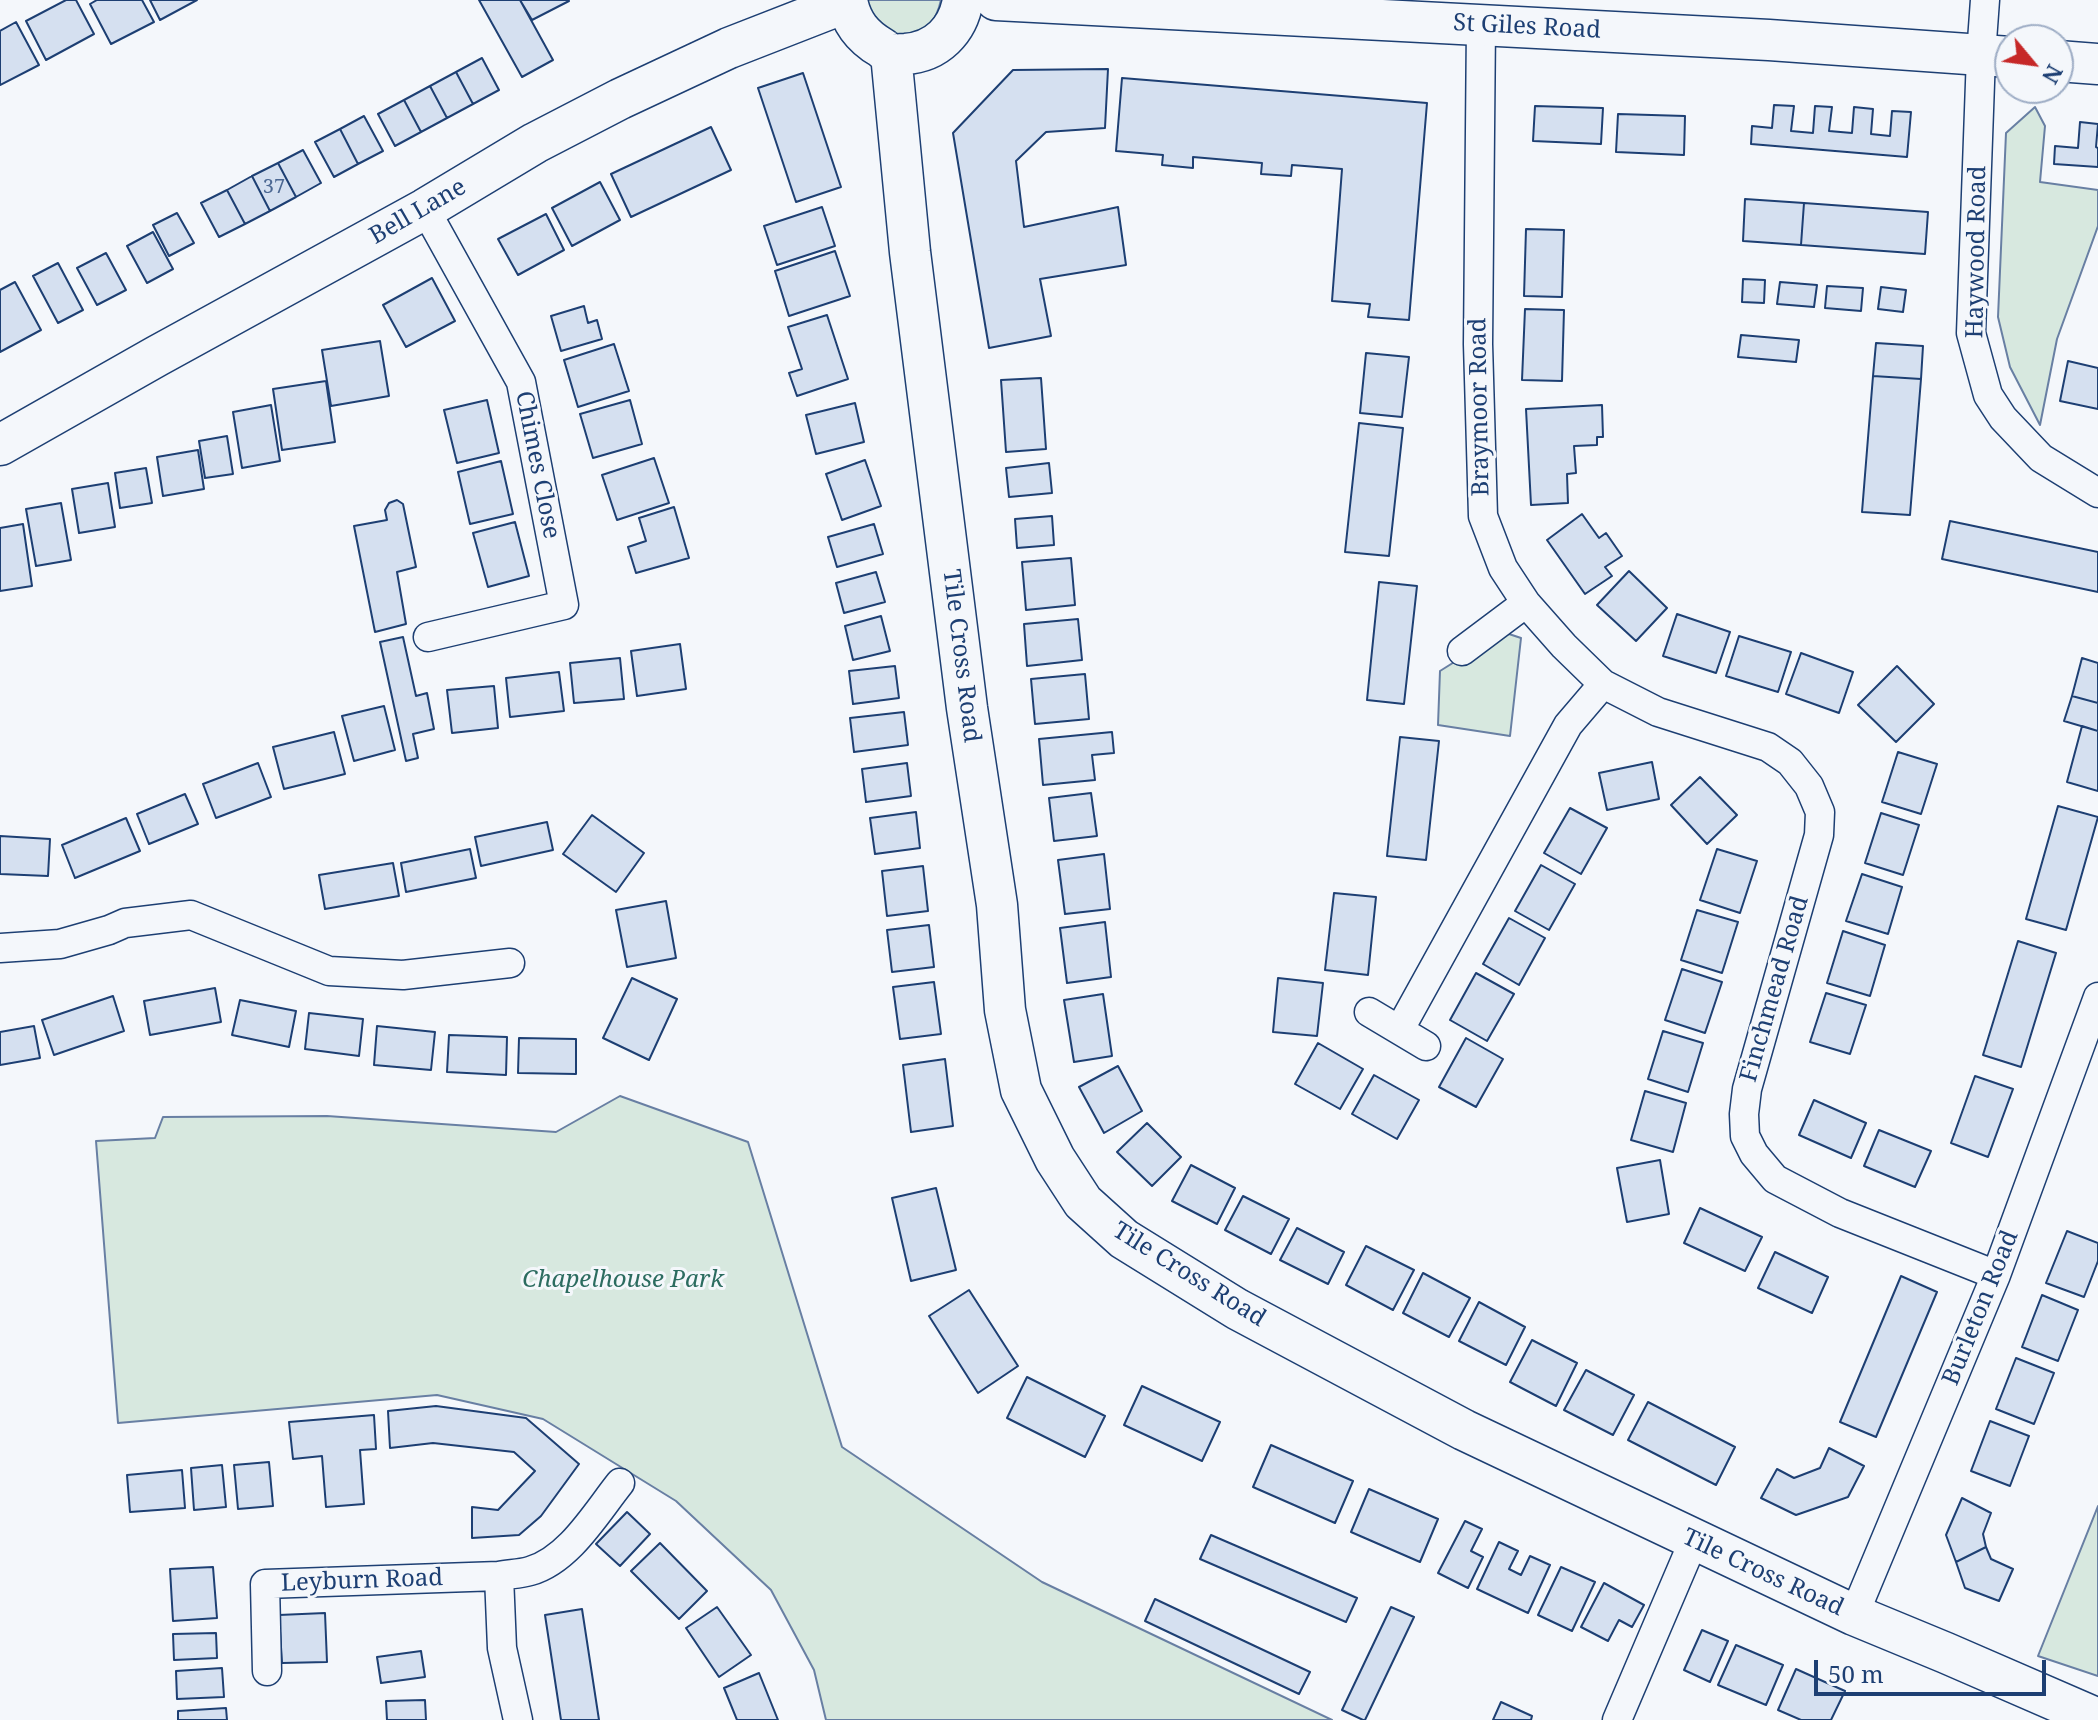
<!DOCTYPE html>
<style>
body{margin:0}
#map{position:relative;width:2098px;height:1720px;overflow:hidden;background:#f4f7fb;font-family:"Noto Serif",serif}
canvas{display:block}
.north{position:absolute;left:1994px;top:24px;width:80px;height:80px;box-sizing:border-box;background:#f4f7fb;border:2px solid #9eadc5;border-radius:50%;rotate:119deg;font-size:22px;font-weight:700;line-height:32px;text-align:center;color:#1d3f73}
.north::after{content:'';display:block;margin:auto;width:28px;height:36px;background:#c62828;clip-path:polygon(50% 0,100% 100%,50% 72%,0 100%)}
.scale{position:absolute;left:1814px;top:1660px;width:232px;height:36px;box-sizing:border-box;border:4px solid #1d3f73;border-top:0;padding-left:10px;font-size:24px;line-height:28px;white-space:nowrap;color:#1d3f73;-webkit-text-stroke:6px #f4f7fb;paint-order:stroke}
</style>
<div id="map">
<canvas width="2098" height="1720"></canvas>
<div class="north">N</div>
<div class="scale">50 m</div>
</div>
<script>
const ctx = document.querySelector('canvas').getContext('2d');
ctx.lineJoin = 'round';
function paint(path, color) { ctx.fillStyle = color; ctx.fill(path, 'evenodd'); }
function trace(path, color, width, dash) { ctx.strokeStyle = color; ctx.lineWidth = width; ctx.lineCap = dash ? 'butt' : 'round'; ctx.setLineDash(dash || []); ctx.stroke(path); }
function drawText(font, color, halo, rows, align = 'center') {
  ctx.font = font + ' "Noto Serif",serif'; ctx.lineWidth = 6; ctx.setLineDash([]); ctx.textBaseline = 'middle'; ctx.strokeStyle = halo; ctx.fillStyle = color; for (const [text, x, y, turn = 0] of rows) {
    ctx.save(); ctx.translate(x, y); ctx.rotate((+turn || 0) * Math.PI / 180); ctx.textAlign = isNaN(turn) ? turn : align; if (halo) ctx.strokeText(text, 0, 0); ctx.fillText(text, 0, 0); ctx.restore();
  }
}
const green = new Path2D(`
 M866 0H941C937 19 925 38 903 36 895 35 886 31 878 29Z
 M2035 107 2045 126 2040 182 2098 190V226L2057 339 2040 425 2010 367 1998 317 2006 133Z
 M1509 634 1521 638 1510 736 1438 725 1440 671 1494 637Z
 M620 1096 748 1142 842 1447 1042 1582 1332 1720H826L814 1670 771 1590 676 1501 543 1419 437 1395 118 1423 96 1141 155 1138 163 1117 327 1116 556 1132Z
 M2098 1506V1676L2038 1656Z`);
const building = new Path2D(`
 M66 0H76L94 34 46 60 26 21Z
 M97 0H142L154 22 111 44 90 4Z
 M150 0H197L160 20Z
 M479 0H520L553 60 522 77Z
 M520 0H568L569 1 532 20Z
 M16 22 39 65 0 85V31Z
 M482 58 499 90 473 104 456 72Z
 M1108 69 1105 128 1046 132 1016 161 1024 227 1118 207 1126 265 1040 279 1051 336 989 348 953 133 1013 70Z
 M456 72 473 104 447 118 430 86Z
 M803 73 841 187 796 202 758 88Z
 M1122 78 1427 103 1409 320 1368 317 1370 304 1332 301 1342 169 1292 165 1291 176 1261 174 1262 163 1193 157V168L1162 165 1163 155 1116 151Z
 M430 86 447 118 421 132 404 100Z
 M404 100 421 132 395 146 378 114Z
 M1774 105 1794 106 1791 131 1813 133 1815 106 1832 107 1829 131 1852 133 1854 107 1873 109 1871 134 1890 136 1892 111 1911 112 1907 157 1751 144 1752 126 1772 128Z
 M1535 106 1603 108 1601 144 1533 141Z
 M1618 114 1685 116 1684 155 1616 152Z
 M364 116 383 151 358 164 340 129Z
 M2080 122 2098 124 2096 147 2098 148V167L2054 164 2055 146 2078 148Z
 M711 127 731 170 631 217 611 174Z
 M340 129 358 164 334 177 315 142Z
 M303 150 321 183 296 197 278 163Z
 M278 163 296 197 270 211 252 176Z
 M252 176 270 211 245 224 227 190Z
 M600 182 620 220 572 246 552 208Z
 M227 190 245 224 219 237 201 203Z
 M1745 199 1804 203 1801 245 1743 241Z
 M1804 203 1928 212 1925 254 1801 245Z
 M822 207 835 246 777 265 764 226Z
 M177 213 194 243 169 256 153 225Z
 M546 214 564 250 518 275 498 239Z
 M1526 229 1564 230 1562 297 1524 296Z
 M153 232 173 269 147 283 127 246Z
 M835 251 850 296 789 316 775 271Z
 M106 253 126 290 97 305 77 268Z
 M58 263 83 310 58 323 33 276Z
 M432 278 455 321 406 347 383 305Z
 M1743 279 1765 280 1764 303 1742 302Z
 M15 282 41 330 0 352V290Z
 M1780 282 1817 285 1814 307 1777 304Z
 M1827 286 1863 288 1861 311 1825 308Z
 M1881 287 1906 290 1903 312 1878 309Z
 M584 306 588 323 597 320 602 339 561 351 551 316Z
 M1525 309 1564 310 1562 381 1522 380Z
 M827 315 848 379 797 396 789 373 802 369 788 327Z
 M1741 335 1799 340 1796 362 1738 357Z
 M380 341 389 396 331 406 322 350Z
 M1876 343 1923 346 1921 379 1873 376Z
 M614 344 629 391 578 407 564 360Z
 M1366 353 1409 357 1402 417 1360 413Z
 M2068 361 2098 368V409L2060 401Z
 M1873 376 1921 379 1910 515 1862 512Z
 M1041 378 1046 449 1006 452 1001 380Z
 M326 381 335 442 282 450 273 389Z
 M487 400 499 453 457 463 444 410Z
 M630 400 642 444 593 458 580 414Z
 M855 403 864 442 816 454 806 415Z
 M271 405 280 461 242 468 233 412Z
 M1602 405 1603 437H1597V445L1574 446 1576 473 1567 474 1568 503 1531 505 1526 409Z
 M1359 423 1403 428 1389 556 1345 552Z
 M227 436 233 474 205 478 199 441Z
 M198 450 204 489 163 496 157 457Z
 M654 458 669 503 617 520 602 475Z
 M865 460 881 506 842 520 826 474Z
 M501 461 513 514 470 524 458 472Z
 M1049 463 1052 493 1009 497 1006 468Z
 M146 468 152 503 120 508 115 473Z
 M108 483 115 527 79 533 72 489Z
 M397 500 403 504 416 567 397 572 406 624 375 632 354 526 387 520 385 510 389 503Z
 M61 503 71 560 36 566 26 509Z
 M674 507 689 558 636 573 628 547 646 541 639 518Z
 M1582 514 1599 538 1606 533 1622 556 1605 567 1612 576 1585 594 1547 540Z
 M1052 516 1054 545 1017 548 1015 519Z
 M1950 521 2098 552V592L1942 559Z
 M515 522 529 576 488 587 473 533Z
 M23 524 32 586 0 591V528Z
 M874 524 883 554 837 567 828 537Z
 M1071 558 1075 605 1026 610 1022 562Z
 M1629 571 1667 608 1636 641 1597 605Z
 M876 572 885 602 844 613 836 583Z
 M1379 582 1417 586 1404 704 1367 700Z
 M1677 614 1730 632 1716 673 1663 656Z
 M881 616 890 651 853 660 845 626Z
 M1078 619 1082 660 1027 666 1024 624Z
 M1739 636 1791 652 1778 692 1726 676Z
 M403 637 416 696 427 693 434 729 413 734 418 758 406 761 380 642Z
 M680 644 686 689 637 696 631 651Z
 M1801 653 1853 672 1839 713 1786 694Z
 M620 658 624 699 574 703 570 663Z
 M2082 658 2098 663V703L2072 696Z
 M895 666 899 698 853 704 849 671Z
 M1897 666 1934 704 1896 742 1858 705Z
 M559 672 564 711 510 717 506 678Z
 M1085 674 1089 719 1035 724 1031 679Z
 M494 686 498 728 452 733 447 690Z
 M2072 696 2098 703V731L2064 721Z
 M384 706 395 750 354 761 342 716Z
 M904 712 908 745 854 752 850 718Z
 M2082 726 2098 731V791L2067 782Z
 M334 732 345 774 284 789 273 747Z
 M1112 732 1114 753 1092 755 1095 780 1043 785 1039 739Z
 M1400 737 1439 741 1426 860 1387 856Z
 M1898 752 1937 764 1921 814 1882 802Z
 M1652 762 1659 799 1607 810 1599 773Z
 M258 763 271 797 216 818 203 784Z
 M907 763 911 796 866 802 862 769Z
 M1700 777 1737 815 1707 844 1671 805Z
 M1091 793 1097 836 1054 841 1049 798Z
 M185 794 198 824 149 844 137 814Z
 M2058 806 2098 817 2066 930 2026 919Z
 M1570 808 1607 828 1581 874 1544 853Z
 M916 812 920 848 875 854 870 818Z
 M1881 813 1919 825 1903 875 1865 863Z
 M592 815 644 853 616 892 563 854Z
 M126 818 140 851 75 878 62 845Z
 M547 822 553 850 481 866 475 837Z
 M0 836 50 839 48 876 0 874Z
 M470 849 476 878 406 892 401 863Z
 M1717 849 1757 861 1740 913 1700 900Z
 M1104 854 1110 909 1065 914 1058 860Z
 M393 863 399 896 325 909 319 875Z
 M1541 865 1575 884 1549 930 1515 911Z
 M923 866 928 911 887 916 882 871Z
 M1862 874 1902 887 1888 934 1846 921Z
 M1334 893 1376 897 1368 975 1325 970Z
 M666 901 676 958 627 967 616 910Z
 M1697 910 1738 922 1722 973 1681 960Z
 M1509 918 1545 938 1519 985 1483 964Z
 M1105 922 1111 977 1067 983 1060 928Z
 M929 925 934 967 892 972 887 930Z
 M1843 931 1885 945 1870 996 1827 983Z
 M2018 941 2056 953 2021 1067 1983 1055Z
 M1682 969 1722 982 1705 1033 1665 1020Z
 M1476 973 1514 994 1487 1041 1450 1020Z
 M632 978 677 999 649 1060 603 1038Z
 M1278 978 1323 983 1317 1036 1273 1032Z
 M934 982 941 1034 900 1039 893 987Z
 M215 988 221 1022 150 1035 144 1001Z
 M1826 993 1866 1005 1850 1054 1810 1042Z
 M1103 994 1112 1056 1074 1062 1064 1000Z
 M113 996 124 1031 54 1055 42 1020Z
 M240 1000 296 1011 289 1047 232 1035Z
 M309 1013 363 1019 359 1056 305 1049Z
 M34 1026 40 1058 0 1065V1032Z
 M377 1026 435 1032 431 1070 374 1065Z
 M1663 1031 1703 1043 1688 1092 1648 1079Z
 M449 1035 507 1037 506 1075 447 1072Z
 M519 1038 576 1039V1074L518 1073Z
 M1466 1038 1503 1059 1476 1107 1439 1087Z
 M1318 1043 1363 1069 1340 1109 1295 1084Z
 M945 1059 953 1126 911 1132 903 1065Z
 M1118 1066 1142 1111 1104 1133 1079 1087Z
 M1374 1075 1419 1100 1397 1139 1352 1114Z
 M1975 1076 2013 1089 1988 1157 1951 1143Z
 M1645 1091 1686 1103 1673 1152 1631 1140Z
 M1814 1100 1866 1123 1851 1158 1799 1135Z
 M1147 1123 1181 1157 1152 1186 1117 1152Z
 M1879 1130 1931 1151 1915 1187 1864 1166Z
 M1660 1160 1669 1214 1627 1222 1617 1168Z
 M1191 1165 1235 1188 1217 1224 1172 1201Z
 M936 1188 956 1270 911 1281 892 1198Z
 M1243 1196 1289 1219 1271 1254 1225 1230Z
 M1700 1208 1762 1237 1745 1271 1684 1243Z
 M1297 1228 1344 1252 1328 1284 1280 1260Z
 M2067 1231 2098 1243V1261L2084 1297 2046 1283Z
 M1366 1246 1414 1270 1393 1310 1346 1285Z
 M1775 1252 1828 1277 1812 1313 1758 1288Z
 M1423 1273 1470 1298 1449 1337 1403 1313Z
 M1901 1276 1937 1292 1876 1437 1840 1422Z
 M969 1290 1018 1366 978 1393 929 1316Z
 M2042 1295 2078 1310 2058 1361 2022 1347Z
 M1479 1302 1525 1327 1506 1365 1459 1341Z
 M1532 1340 1577 1363 1556 1406 1510 1382Z
 M2016 1358 2054 1373 2034 1424 1996 1409Z
 M1586 1370 1634 1395 1613 1435 1564 1410Z
 M1027 1377 1105 1416 1085 1457 1007 1418Z
 M1142 1386 1220 1422 1202 1461 1124 1425Z
 M1648 1402 1735 1447 1716 1485 1628 1440Z
 M436 1406 526 1418 579 1464 541 1516 519 1535 472 1538V1507L498 1510 535 1471 514 1452 433 1443 390 1448 388 1411Z
 M374 1415 376 1449 360 1450 364 1504 326 1507 322 1456 293 1459 289 1422Z
 M1990 1421 2029 1436 2010 1486 1971 1471Z
 M1271 1445 1353 1481 1335 1523 1253 1487Z
 M1829 1448 1864 1466 1848 1497 1796 1515 1761 1498 1777 1469 1794 1478 1820 1468Z
 M269 1462 273 1506 238 1509 234 1465Z
 M222 1465 226 1507 194 1510 191 1468Z
 M182 1470 185 1508 130 1512 127 1475Z
 M1369 1489 1438 1519 1420 1562 1351 1532Z
 M1962 1498 1991 1513 1983 1534 1986 1547 1956 1562 1946 1535Z
 M627 1512 650 1534 620 1566 596 1544Z
 M1465 1521 1482 1529 1471 1551 1483 1557 1468 1588 1438 1573Z
 M1211 1535 1357 1598 1346 1622 1200 1559Z
 M1499 1542 1518 1551 1509 1569 1521 1575 1530 1556 1550 1565 1528 1613 1477 1589Z
 M660 1543 707 1591 679 1619 631 1571Z
 M1986 1547 1991 1559 2013 1569 1999 1601 1965 1588 1956 1562Z
 M213 1567 217 1618 173 1621 170 1569Z
 M1561 1567 1595 1582 1572 1631 1538 1615Z
 M1604 1583 1644 1605 1632 1627 1619 1620 1608 1641 1581 1627Z
 M1155 1599 1310 1672 1299 1694 1145 1621Z
 M717 1607 751 1655 719 1677 686 1628Z
 M1391 1607 1414 1617 1365 1720H1363L1342 1710Z
 M582 1609 599 1720H561L545 1615Z
 M325 1613 327 1662 282 1663 279 1615Z
 M1702 1630 1728 1641 1710 1682 1684 1670Z
 M216 1633 217 1658 174 1660 173 1634Z
 M1736 1645 1783 1665 1766 1705 1718 1685Z
 M421 1651 425 1677 381 1683 377 1657Z
 M222 1668 224 1697 177 1699 176 1671Z
 M1796 1669 1845 1691 1831 1720H1801L1778 1710Z
 M759 1673 778 1720H737L724 1688Z
 M425 1700 426 1720H387L386 1701Z
 M1501 1702 1532 1716 1531 1720H1493Z
 M226 1708 227 1720H178V1711Z`);
const street = new Path2D(`
 M1985 0 1981 55 1971 333 1988 395 2003 418 2041 458 2098 493
 M425 209 521 382 564 605 428 637
 M1462 651 1526 603
 M1603 684 1658 712 1768 747 1790 762 1809 786 1820 812 1819 835 1747 1089 1744 1114 1745 1136 1754 1154 1775 1179 1840 1213 1996 1275
 M0 948 60 944 109 930 125 923 191 915 329 971 403 975 510 963
 M1369 1012 1426 1046
 M1400 1029 1568 725 1603 684 1564 646 1526 603 1503 568 1483 516 1478 344 1481 24
 M499 1576 502 1648 518 1720
 M1854 1615 1996 1275 2098 997
 M267 1671 265 1584 499 1576C509 1574 520 1574 530 1571 569 1560 596 1513 620 1483
 M1617 1720 1694 1540`);
const secondary = new Path2D(`
 M847 0C851 23 863 37 882 48 884 50 890 54 892 54 897 55 901 54 905 54 937 52 958 30 963 0
 M996 0 1769 40 2010 57
 M891 54 910 252 967 708 997 905 1005 1010 1021 1090 1055 1159 1083 1202 1124 1239 1237 1309 1464 1430 1854 1615 1946 1653 2098 1719
 M2058 61 2098 64
 M0 445 157 356 425 209 535 143 620 99 729 48 847 2`);
const numberNames = [
 ["37",274,187]
];
const streetNames = [
 ["St Giles Road",1527,27,3],
 ["Bell Lane",418,212,-30],
 ["Haywood Road",1977,252,-89],
 ["Braymoor Road",1480,407,-91],
 ["Chimes Close",537,465,79],
 ["Tile Cross Road",961,656,83],
 ["Finchmead Road",1775,989,-74],
 ["Tile Cross Road",1189,1275,32],
 ["Burleton Road",1981,1308,-68],
 ["Tile Cross Road",1763,1573,25],
 ["Leyburn Road",362,1581,-2]
];
const parkNames = [
 ["Chapelhouse Park",623,1280]
];
paint(green, '#d7e8df');
trace(green, '#687fa3', 2);
paint(building, '#d5e0f0');
trace(building, '#1d3f73', 2);
trace(street, '#1d3f73', 31);
trace(secondary, '#1d3f73', 43);
trace(street, '#f4f7fb', 28);
trace(secondary, '#f4f7fb', 40);
drawText('20px', '#4b6792', null, numberNames);
drawText('24px', '#1d3f73', '#f4f7fb', streetNames);
drawText('italic 24px', '#2c6c60', '#f4f7fb', parkNames);
</script>
